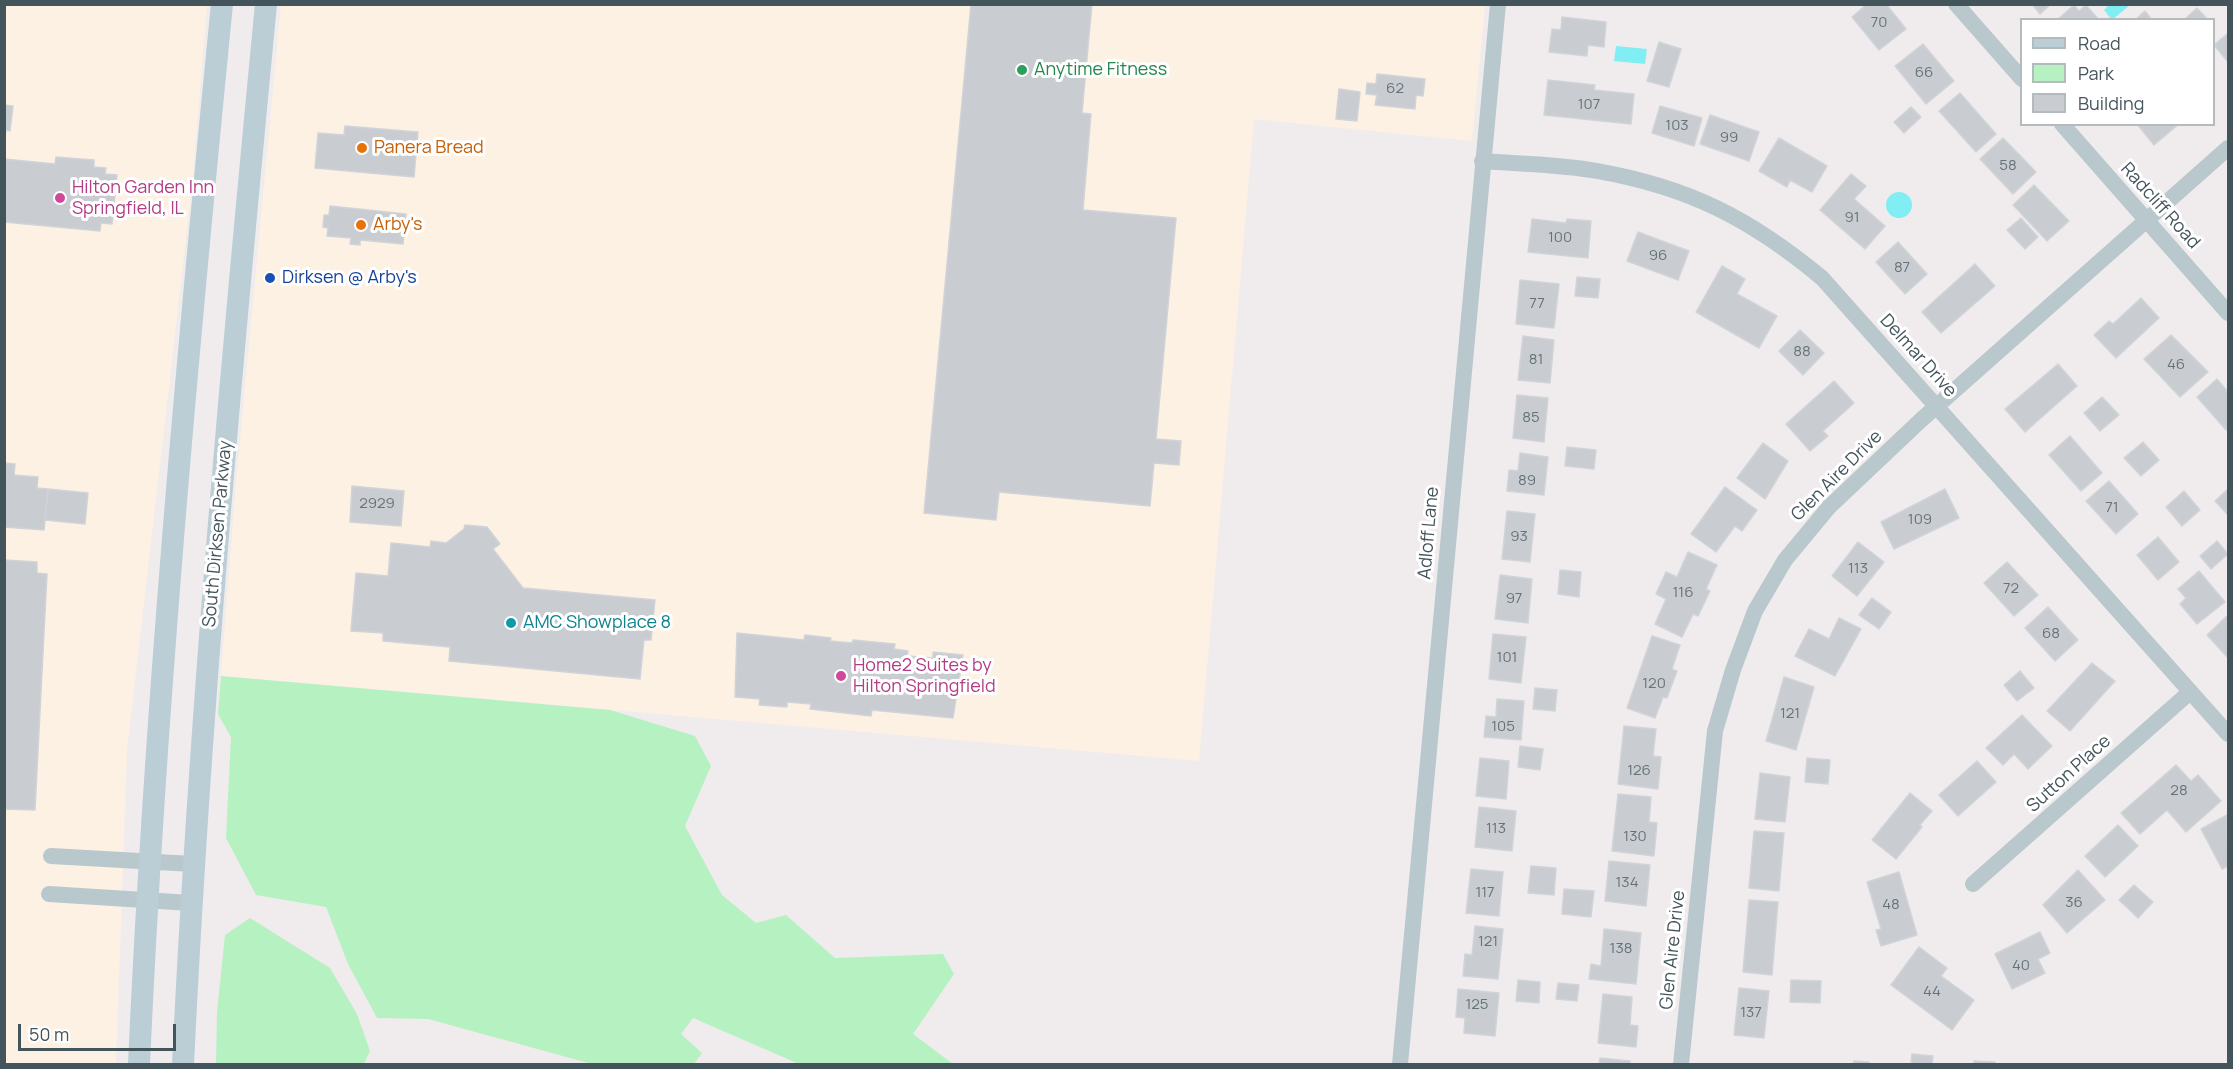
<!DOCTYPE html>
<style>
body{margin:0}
#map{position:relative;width:2233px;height:1069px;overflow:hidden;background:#f0eced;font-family:Manrope,sans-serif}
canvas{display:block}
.frame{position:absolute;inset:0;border:6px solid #44545b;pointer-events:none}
.legend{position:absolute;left:2020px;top:18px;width:195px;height:108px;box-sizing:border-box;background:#fff;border:2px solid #b4bbbd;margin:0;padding:8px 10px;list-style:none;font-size:18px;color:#44545b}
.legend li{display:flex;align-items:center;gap:12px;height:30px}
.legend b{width:30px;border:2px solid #b4bbbd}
.scale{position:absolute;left:18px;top:1024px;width:158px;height:27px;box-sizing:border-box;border:3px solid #44545b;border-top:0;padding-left:8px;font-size:18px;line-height:21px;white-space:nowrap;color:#44545b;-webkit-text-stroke:4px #fff;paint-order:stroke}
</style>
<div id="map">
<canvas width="2233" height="1069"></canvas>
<div class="frame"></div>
<ul class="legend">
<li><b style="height:8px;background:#bbcdd5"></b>Road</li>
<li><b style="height:16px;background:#b6f1c2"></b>Park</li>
<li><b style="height:16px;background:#c9cdd2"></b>Building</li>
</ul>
<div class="scale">50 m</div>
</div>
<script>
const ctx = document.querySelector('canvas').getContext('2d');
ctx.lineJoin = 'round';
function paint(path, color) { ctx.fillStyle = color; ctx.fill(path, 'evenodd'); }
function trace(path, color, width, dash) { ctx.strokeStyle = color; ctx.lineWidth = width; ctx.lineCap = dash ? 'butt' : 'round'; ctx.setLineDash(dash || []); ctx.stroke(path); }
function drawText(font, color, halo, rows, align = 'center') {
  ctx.font = font + ' Manrope,sans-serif'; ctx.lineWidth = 6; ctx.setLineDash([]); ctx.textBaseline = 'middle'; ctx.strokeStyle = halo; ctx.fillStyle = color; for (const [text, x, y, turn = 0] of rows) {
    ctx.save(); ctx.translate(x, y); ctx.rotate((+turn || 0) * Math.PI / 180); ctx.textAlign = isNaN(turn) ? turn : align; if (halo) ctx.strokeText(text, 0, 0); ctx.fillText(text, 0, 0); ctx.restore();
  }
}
const commercial = new Path2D(`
 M5 5H207L192 187 127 750 116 1064H5Z
 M281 5H1485L1472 141 1254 119 1199 761 221 676 236 483Z`);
const green = new Path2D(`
 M221 676 610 710 695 736 711 766 685 826 722 895 756 923 786 915 835 958 943 954 954 974 913 1034 953 1064H799L693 1018 681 1034 702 1053 694 1064H592L428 1019 377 1018 348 964 326 907 256 895 226 838 231 737 218 714Z
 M250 918 330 968 357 1014 370 1051 364 1064H216L217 1012 225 935Z`);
const water = new Path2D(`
 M2110 4H2129L2130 5 2112 20 2104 10Z
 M1616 46 1647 49 1645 64 1614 61Z
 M1886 205a13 13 0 1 1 26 0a13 13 0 1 1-26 0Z`);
const building = new Path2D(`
 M971 4H1092L1082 113 1091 114 1083 210 1176 218 1156 439 1181 441 1179 465 1154 463 1150 506 999 492 996 520 924 513Z
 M1867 4H1886L1906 29 1879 50 1852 17Z
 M2032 4H2051L2040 14Z
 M2074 5 2079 11 2086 5 2099 20H2057Z
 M2197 8 2208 20H2184Z
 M2145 11 2152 20H2135Z
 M1562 17 1606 22 1604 47 1588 45 1587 56 1549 52 1552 29 1561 30Z
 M2228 33V62L2214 45Z
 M1659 42 1681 49 1669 87 1647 81Z
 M1923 44 1954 81 1926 104 1895 66Z
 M1377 74 1425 79 1423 96 1416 95 1415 109 1375 105 1377 95 1366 94 1367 83 1376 84Z
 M1548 80 1595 85 1594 90 1634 94 1631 124 1544 115Z
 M1339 89 1360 92 1357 121 1336 119Z
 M1960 93 1996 134 1976 152 1939 111Z
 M4 105 13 106 10 131 6 130 4 143Z
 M1660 106 1702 118 1694 146 1652 133Z
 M1911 107 1921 117 1904 133 1894 122Z
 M1710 115 1759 132 1749 161 1700 144Z
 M2137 124H2179L2154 145Z
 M345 126 418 132 414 177 315 168 318 133 344 135Z
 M1779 138 1827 166 1812 192 1790 180 1787 187 1759 171Z
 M2003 138 2036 172 2013 194 1980 159Z
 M56 157 94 160V167L106 168 105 174 117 175 112 224 101 223 100 231 4 222V159L55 164Z
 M1851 174 1866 186 1854 199 1885 226 1865 249 1820 210Z
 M2034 185 2069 221 2047 241 2013 205Z
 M330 206 406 214 403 244 360 240V245L350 244 351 238 327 236 328 228 323 227 324 215H329Z
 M2021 218 2038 237 2025 249 2007 230Z
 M1532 219 1566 223 1567 219 1591 221 1588 258 1528 252Z
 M1638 232 1689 251 1678 280 1627 261Z
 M1898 242 1927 274 1905 294 1876 262Z
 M1975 264 1995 286 1941 333 1922 312Z
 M1722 266 1745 279 1737 294 1777 316 1759 348 1696 312Z
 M1577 277 1600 279 1598 298 1575 296Z
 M1520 280 1559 284 1554 328 1516 324Z
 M2141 298 2159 318 2116 358 2094 335 2109 321 2113 324Z
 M1800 330 1824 353 1803 375 1779 351Z
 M2171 335 2208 372 2180 397 2144 359Z
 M1523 336 1554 340 1550 383 1518 380Z
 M2058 364 2077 386 2025 432 2005 409Z
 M2217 379 2228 392V428L2226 430 2197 397Z
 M1834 381 1854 403 1823 431 1828 436 1810 451 1786 424Z
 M1517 395 1548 398 1544 442 1513 438Z
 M2102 397 2119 415 2100 431 2084 413Z
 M2070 436 2102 473 2081 491 2049 455Z
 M2143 442 2159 460 2141 476 2124 458Z
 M1763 443 1788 461 1765 499 1737 478Z
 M1567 447 1596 450 1594 469 1565 466Z
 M1520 453 1548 457 1544 495 1507 491 1509 470 1518 471Z
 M4 463 15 464 14 475 38 477 37 488 48 489 44 530 4 527Z
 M2109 481 2138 514 2116 534 2086 501Z
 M352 486 404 491 401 526 350 522Z
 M1725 487 1757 510 1742 531 1735 526 1716 552 1691 534Z
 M48 489 88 493 85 524 45 520Z
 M1945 489 1959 518 1894 549 1881 522Z
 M2228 489V515L2215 501Z
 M2184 491 2200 510 2182 526 2166 507Z
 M1507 511 1535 514 1530 562 1502 559Z
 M465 525 487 527 500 544 493 549 523 588 655 600 651 640H644L640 679 449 661 450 647 383 641V633L351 631 356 573 388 576 391 543 430 547 431 541 446 543 464 529Z
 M2158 537 2179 562 2158 580 2137 555Z
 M2217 541 2228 554 2211 569 2200 556Z
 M1858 542 1884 562 1857 596 1832 576Z
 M1688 552 1717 565 1706 589 1710 591 1698 616 1693 614 1682 637 1655 624 1666 599 1656 594 1666 572 1677 577Z
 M4 560 37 562V573L47 574 35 810 4 809Z
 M2007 562 2038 595 2014 616 1984 583Z
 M1560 570 1581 572 1579 597 1558 594Z
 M2199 571 2225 602 2197 624 2180 604 2186 598 2178 589Z
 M1500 575 1532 579 1528 623 1495 619Z
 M1872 598 1891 612 1879 629 1859 615Z
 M2048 607 2078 640 2055 661 2025 628Z
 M2228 615V658L2207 635Z
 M1839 618 1861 629 1835 676 1795 656 1809 629 1829 639Z
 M737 633 804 640 805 635 831 638 830 641 852 643 853 640 895 644 894 649 908 651 907 656 933 658V652L963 655 953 718 872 710 871 716 810 709 811 704 787 702V707L759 705 760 699 735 697Z
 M1493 634 1526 637 1521 683 1489 679Z
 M1652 636 1680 645 1672 669 1677 671 1667 698 1663 697 1655 718 1627 708Z
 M2092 663 2115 681 2070 731 2047 711Z
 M2020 671 2034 688 2017 701 2004 685Z
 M1784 677 1814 687 1796 750 1766 741Z
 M1535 688 1557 690 1555 711 1533 709Z
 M1497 699 1524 701 1521 740 1484 737 1486 716 1496 717Z
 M2022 715 2052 746 2028 769 2014 754 2003 765 1986 748Z
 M1624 726 1656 729 1653 756 1661 757 1658 789 1618 784Z
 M1520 746 1543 749 1540 770 1518 767Z
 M1480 758 1509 761 1506 799 1476 796Z
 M1807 758 1830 760 1828 784 1805 782Z
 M1977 761 1996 782 1958 816 1939 795Z
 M2176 765 2191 781 2198 775 2221 801 2186 832 2167 810 2140 834 2121 813Z
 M1760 773 1790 777 1785 822 1755 819Z
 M1910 793 1932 811 1920 825 1922 827 1896 859 1872 840Z
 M1618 794 1651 797 1649 822 1657 823 1654 856 1612 851Z
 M1479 807 1516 811 1512 851 1475 847Z
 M2227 815 2228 866 2222 869 2201 829Z
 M2118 825 2138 846 2105 877 2085 856Z
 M1754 831 1784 833 1779 891 1749 888Z
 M1609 861 1650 865 1646 906 1605 901Z
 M1531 866 1556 868 1554 895 1528 893Z
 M1471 869 1503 872 1499 916 1466 913Z
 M2078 870 2105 900 2067 933 2043 905Z
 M1899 872 1917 935 1881 946 1876 930 1881 929 1867 882Z
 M2134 885 2153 902 2138 918 2119 900Z
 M1564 889 1594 891 1591 917 1562 914Z
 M1749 900 1778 902 1772 975 1743 972Z
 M1475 926 1503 929 1498 979 1463 976 1465 954 1472 955Z
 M1604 929 1641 933 1636 984 1589 979 1591 964 1601 966Z
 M2040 932 2050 953 2038 959 2045 973 2012 989 1995 954Z
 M1919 947 1947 968 1941 976 1974 1000 1952 1030 1891 985Z
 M1518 980 1540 982 1539 1003 1516 1001Z
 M1791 980 1821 981 1820 1003 1790 1002Z
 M1558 983 1579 985 1577 1001 1556 999Z
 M1739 988 1769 991 1764 1038 1734 1035Z
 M1458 989 1499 993 1495 1036 1464 1033 1465 1018 1456 1017Z
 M1603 994 1632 997 1630 1025 1638 1026 1636 1047 1598 1043Z
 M1912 1054 1933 1056 1932 1064H1911Z
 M1600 1058 1630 1061V1064H1599Z
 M1854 1061 1869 1062 1868 1064H1853Z
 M1974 1061 1995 1062V1064H1974Z`);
const minor = new Path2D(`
 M1956 4 2022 79
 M2062 124 2228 313
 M1482 161C1520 164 1560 164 1597 171 1689 187 1751 219 1822 278L2228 734
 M51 856 193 864
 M1973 884 2190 692
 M49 894 191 903
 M1400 1064 1498 4
 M1681 1064 1715 731 1733 670 1755 611 1785 560 1829 507 1921 420 2228 148`);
const secondary = new Path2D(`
 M139 1064C155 710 187 357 222 4
 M183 1064C200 710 232 357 266 4`);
const markers = [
 [1022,70,6,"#2e9e5b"],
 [362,148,6,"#e8710a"],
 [60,198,6,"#d1479c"],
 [361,225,6,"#e8710a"],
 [270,278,6,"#1a4fb4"],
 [511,623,6,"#0f9aa8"],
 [841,676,6,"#d1479c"]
];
const numberNames = [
 ["70",1879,23],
 ["66",1924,73],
 ["62",1395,89],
 ["107",1589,105],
 ["103",1677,126],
 ["99",1729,138],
 ["58",2008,166],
 ["91",1852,218],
 ["100",1560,238],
 ["96",1658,256],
 ["87",1902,268],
 ["77",1537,304],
 ["88",1802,352],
 ["81",1536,360],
 ["46",2176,365],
 ["85",1531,418],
 ["89",1527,481],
 ["2929",377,504],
 ["71",2112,508],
 ["109",1920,520],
 ["93",1519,537],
 ["113",1858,569],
 ["72",2011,589],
 ["116",1683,593],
 ["97",1514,599],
 ["68",2051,634],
 ["101",1507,658],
 ["120",1654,684],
 ["121",1790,714],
 ["105",1503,727],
 ["126",1639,771],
 ["28",2179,791],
 ["113",1496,829],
 ["130",1635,837],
 ["134",1627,883],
 ["117",1485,893],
 ["36",2074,903],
 ["48",1891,905],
 ["121",1488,942],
 ["138",1621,949],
 ["40",2021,966],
 ["44",1932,992],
 ["125",1477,1005],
 ["137",1751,1013]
];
const leisureNames = [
 ["Anytime Fitness",1034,70]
];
const foodNames = [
 ["Panera Bread",374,148],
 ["Arby's",373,225]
];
const hotelNames = [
 ["Hilton Garden Inn",72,188],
 ["Springfield, IL",72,209],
 ["Home2 Suites by",853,666],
 ["Hilton Springfield",853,687]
];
const streetNames = [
 ["Radcliff Road",2160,206,48],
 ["Delmar Drive",1918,356,48],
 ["Glen Aire Drive",1837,476,-45],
 ["Adloff Lane",1429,533,-85],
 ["South Dirksen Parkway",218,534,-85],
 ["Sutton Place",2069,774,-42],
 ["Glen Aire Drive",1673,950,-84]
];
const transitNames = [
 ["Dirksen @ Arby's",282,278]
];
const cultureNames = [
 ["AMC Showplace 8",523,623]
];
paint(commercial, '#fdf1e3');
paint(green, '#b6f1c2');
paint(water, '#80eef2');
paint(building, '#c9cdd2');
trace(building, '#d0d4d9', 1.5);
trace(minor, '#b9c8cd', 16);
trace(secondary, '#bbcdd5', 22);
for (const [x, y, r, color] of markers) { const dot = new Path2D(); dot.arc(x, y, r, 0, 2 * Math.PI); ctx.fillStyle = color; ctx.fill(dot); trace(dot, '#fff', 2); }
drawText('15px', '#657279', null, numberNames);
drawText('18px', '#27864d', '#fff', leisureNames, 'left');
drawText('18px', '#c56008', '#fff', foodNames, 'left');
drawText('18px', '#b23c85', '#fff', hotelNames, 'left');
drawText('18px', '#44545b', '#fff', streetNames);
drawText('18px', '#164399', '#fff', transitNames, 'left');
drawText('18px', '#0d838f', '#fff', cultureNames, 'left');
</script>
